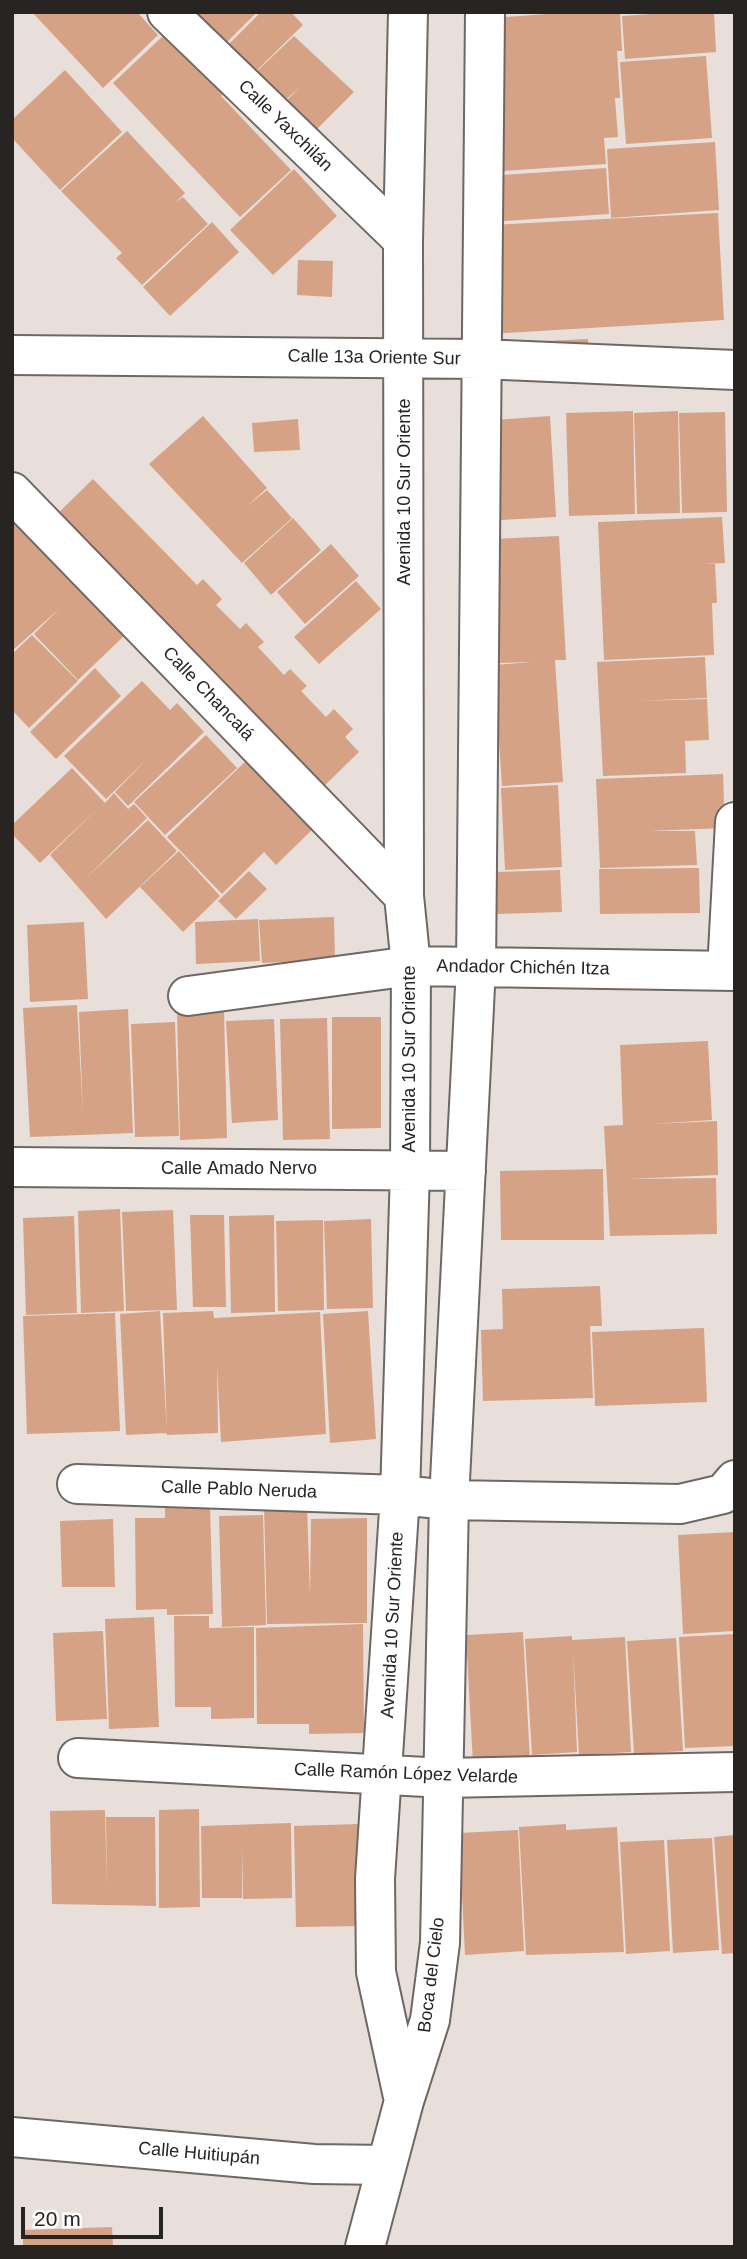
<!DOCTYPE html>
<meta charset="utf-8">
<style>
body{margin:0}
#map{position:relative;width:747px;height:2259px;overflow:hidden;background:#e8dfda;font-family:Arial,sans-serif}
canvas{display:block}
.frame{position:absolute;inset:0;border:14px solid #282422;pointer-events:none}
.scale{position:absolute;left:21px;top:2207px;width:142px;height:32px;box-sizing:border-box;border:4px solid #282422;border-top:0;padding-left:9px;font-size:21px;line-height:24px;white-space:nowrap;color:#282422;-webkit-text-stroke:5px #fff;paint-order:stroke}
</style>
<div id="map">
<canvas width="747" height="2259"></canvas>
<div class="frame"></div>
<div class="scale">20 m</div>
</div>
<script>
const ctx = document.querySelector('canvas').getContext('2d');
ctx.lineJoin = 'round';
function paint(path, color) { ctx.fillStyle = color; ctx.fill(path, 'evenodd'); }
function trace(path, color, width, dash) { ctx.strokeStyle = color; ctx.lineWidth = width; ctx.lineCap = dash ? 'butt' : 'round'; ctx.setLineDash(dash || []); ctx.stroke(path); }
function drawText(font, color, halo, rows, align = 'center') {
  ctx.font = font + ' Arial,sans-serif'; ctx.lineWidth = 6; ctx.setLineDash([]); ctx.textBaseline = 'middle'; ctx.strokeStyle = halo; ctx.fillStyle = color; for (const [text, x, y, turn = 0] of rows) {
    ctx.save(); ctx.translate(x, y); ctx.rotate((+turn || 0) * Math.PI / 180); ctx.textAlign = isNaN(turn) ? turn : align; if (halo) ctx.strokeText(text, 0, 0); ctx.fillText(text, 0, 0); ctx.restore();
  }
}
const building = new Path2D(`
 M32 12H137L158 35 103 88Z
 M192 12H257L224 45Z
 M261 12H291L303 25 252 75 226 47Z
 M574 12H620L622 51H617L620 98H615L618 137 604 138 606 164 488 172 493 18Z
 M681 12H714L716 52 625 59 622 16Z
 M164 35 190 63 197 56 228 89 221 96 291 170 240 217 113 83Z
 M294 36 354 92 311 135 282 105 301 86 282 103 254 74Z
 M706 56 712 138 626 144 620 62Z
 M65 70 122 132 60 190 12 138V120Z
 M127 131 185 193 175 203 183 197 208 224 142 285 116 258 122 253 61 191Z
 M715 142 719 210 611 218 607 149Z
 M606 168 609 214 490 222 487 176Z
 M294 169 337 216 273 275 230 230Z
 M718 213 724 320 489 334 491 225Z
 M212 222 239 252 170 316 143 287Z
 M298 260 333 261 332 297 297 295Z
 M588 339 589 358 547 360 546 341Z
 M633 411 635 514 569 516 566 413Z
 M678 411 680 513 637 514 634 413Z
 M725 412 727 512 682 513 679 413Z
 M203 416 267 488 246 507 267 490 292 518 242 563 149 464Z
 M550 416 556 517 501 520 495 420Z
 M298 419 300 450 254 452 252 423Z
 M93 479 197 585 203 579 222 599 216 605 240 629 246 623 264 642 258 647 284 675 290 669 307 686 301 691 326 717 334 709 353 729 345 737 359 752 315 795 49 522Z
 M12 499 80 589 124 636 78 680 34 634 60 608 12 651Z
 M722 517 725 563 703 564H715L717 603H712L714 655 604 660 598 522Z
 M293 518 321 550 271 595 244 563Z
 M559 536 566 660H555L563 782 502 786 494 665 532 662 497 663 491 539Z
 M331 544 359 576 305 624 277 592Z
 M356 581 381 609 319 664 294 637Z
 M32 635 78 681 29 728 12 710V654Z
 M705 657 707 698 634 701 707 699 709 740 685 741 686 773 603 776 597 662Z
 M95 668 121 696 56 759 30 732Z
 M142 681 170 710 177 703 204 732 128 806 115 792 147 759 106 799 64 756Z
 M206 735 237 768 165 835 134 802Z
 M251 756 317 825 276 865 264 852 222 894 167 837Z
 M72 768 105 803 114 793 128 809 134 804 147 818 84 880 148 820 177 851 106 919 50 855 101 805 40 863 12 834V825Z
 M723 774 725 828 649 831H695L697 865 600 868 596 779Z
 M558 785 562 867 505 870 501 788Z
 M179 851 220 896 183 932 140 887Z
 M699 868 700 913 600 914 599 869Z
 M560 870 562 912 497 914 496 872Z
 M249 871 267 889 236 919 218 901Z
 M334 917 335 960 262 963 259 920Z
 M258 919 260 961 196 964 195 922Z
 M84 922 88 999 30 1002 27 925Z
 M77 1005 83 1116 79 1012 128 1009 133 1133 30 1137 23 1008Z
 M224 1010 227 1138 180 1140 177 1011Z
 M332 1017H381V1128L332 1129Z
 M327 1018 330 1139 283 1140 280 1019Z
 M274 1019 278 1120 232 1123 226 1021Z
 M175 1022 179 1136 135 1137 131 1024Z
 M708 1041 712 1120 652 1124 717 1121 718 1175 628 1179 716 1178 717 1234 610 1236 604 1126 623 1125 620 1045Z
 M603 1169 604 1240H501L500 1171Z
 M120 1209 124 1311 81 1313 78 1211Z
 M173 1210 177 1310 126 1311 122 1212Z
 M190 1215H224L226 1307H193Z
 M274 1215 275 1312 231 1313 229 1216Z
 M74 1216 77 1313 26 1315 23 1218Z
 M371 1219 373 1308 327 1309 324 1221Z
 M323 1220 324 1310 278 1311 276 1221Z
 M600 1286 602 1326H590L593 1398 483 1401 481 1330 503 1329 502 1289Z
 M160 1311 167 1433 126 1435 120 1314Z
 M213 1311 214 1318 320 1312 326 1434 221 1442 217 1365 218 1433 167 1435 163 1313Z
 M368 1311 376 1439 330 1443 323 1314Z
 M115 1313 120 1431 27 1434 23 1316Z
 M704 1328 707 1402 595 1406 592 1332Z
 M210 1504 213 1614 167 1615V1609L136 1610 135 1518H165V1505Z
 M307 1505 310 1595 311 1519 367 1518V1623L267 1624 264 1506Z
 M263 1515 266 1625 222 1627 219 1516Z
 M113 1519 115 1587H62L60 1521Z
 M735 1532V1631L683 1634 678 1535Z
 M174 1616H209V1628L254 1627V1718L211 1719V1707H175Z
 M154 1617 159 1727 109 1729 105 1619Z
 M363 1624 364 1733 309 1734V1724H257L256 1628Z
 M103 1631 107 1719 56 1721 53 1633Z
 M523 1632 530 1761 473 1764 466 1635Z
 M735 1634V1746L685 1748 679 1637Z
 M572 1636V1640L625 1637 631 1752 579 1755 573 1650 577 1752 532 1755 525 1639Z
 M676 1638 683 1751 634 1754 627 1641Z
 M199 1809 200 1907 159 1908V1810Z
 M105 1810 107 1891 106 1817H155L156 1906 52 1904 50 1811Z
 M291 1823 292 1898 243 1899 242 1845V1898H202L201 1826Z
 M358 1824 361 1926 296 1927 294 1826Z
 M566 1824V1830L617 1827 624 1952 526 1955 519 1827Z
 M518 1830 524 1951 465 1955 459 1833Z
 M735 1835V1953L722 1954 714 1837Z
 M712 1838 719 1950 673 1953 667 1840Z
 M664 1840 670 1951 626 1954 620 1842Z
 M112 2227 113 2247H23V2230Z`);
const minor = new Path2D(`
 M167 12 403 240
 M12 355 481 359 735 370
 M12 492 404 896
 M727 971 735 822
 M188 996 411 966 735 971
 M12 1167 466 1171
 M77 1484 400 1495 449 1500 680 1504 723 1494 735 1480
 M78 1758 444 1778 735 1772
 M404 2101 376 1972 375 1879 400 1495 410 1170 411 966 404 896 403 240 408 12
 M12 2137 314 2164 386 2165
 M365 2247 404 2101 430 2020 440 1943 449 1500 476 967 485 12`);
const streetNames = [
 ["Calle Yaxchilán",285,126,44],
 ["Calle 13a Oriente Sur",374,358,1],
 ["Avenida 10 Sur Oriente",405,492,-90],
 ["Calle Chancalá",208,694,46],
 ["Andador Chichén Itza",523,968,1],
 ["Avenida 10 Sur Oriente",410,1059,-90],
 ["Calle Amado Nervo",239,1169],
 ["Calle Pablo Neruda",239,1490,2],
 ["Avenida 10 Sur Oriente",393,1625,-87],
 ["Calle Ramón López Velarde",406,1774,2],
 ["Boca del Cielo",432,1975,-83],
 ["Calle Huitiupán",199,2154,5]
];
paint(building, '#d5a286');
trace(minor, '#6f6763', 42);
trace(minor, '#fff', 38);
drawText('18px', '#282422', '#fff', streetNames);
</script>
